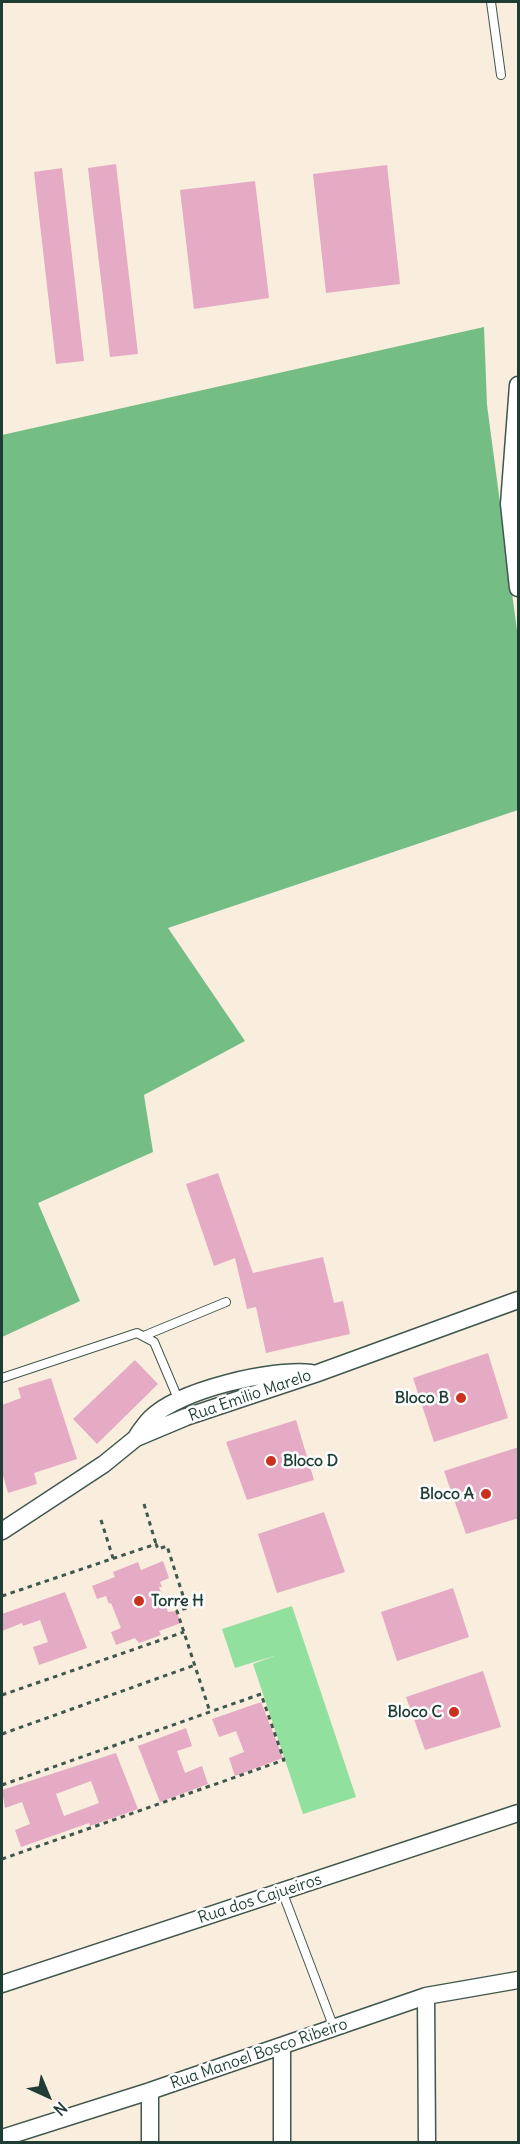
<!DOCTYPE html>
<style>
body{margin:0}
#map{position:relative;width:520px;height:2144px;overflow:hidden;background:#f9eddd;font-family:Delius,sans-serif}
canvas{display:block}
.frame{position:absolute;inset:0;border:3px solid #1f3d34;pointer-events:none}
.north{position:absolute;left:18px;top:2066px;width:60px;height:60px;-webkit-text-stroke:4px #fff;paint-order:stroke;rotate:136deg;font-size:16px;font-weight:700;line-height:24px;text-align:center;color:#1f3d34}
.north::after{content:'';display:block;margin:auto;width:21px;height:27px;background:#1f3d34;clip-path:polygon(50% 0,100% 100%,50% 72%,0 100%)}
</style>
<div id="map">
<canvas width="520" height="2144"></canvas>
<div class="frame"></div>
<div class="north">N</div>
</div>
<script>
const ctx = document.querySelector('canvas').getContext('2d');
ctx.lineJoin = 'round';
function paint(path, color) { ctx.fillStyle = color; ctx.fill(path, 'evenodd'); }
function trace(path, color, width, dash) { ctx.strokeStyle = color; ctx.lineWidth = width; ctx.lineCap = dash ? 'butt' : 'round'; ctx.setLineDash(dash || []); ctx.stroke(path); }
function drawText(font, color, halo, rows, align = 'center') {
  ctx.font = font + ' Delius,sans-serif'; ctx.lineWidth = 5; ctx.setLineDash([]); ctx.textBaseline = 'middle'; ctx.strokeStyle = halo; ctx.fillStyle = color; for (const [text, x, y, turn = 0] of rows) {
    ctx.save(); ctx.translate(x, y); ctx.rotate((+turn || 0) * Math.PI / 180); ctx.textAlign = isNaN(turn) ? turn : align; if (halo) ctx.strokeText(text, 0, 0); ctx.fillText(text, 0, 0); ctx.restore();
  }
}
const green = new Path2D(`
 M292 1606 356 1797 303 1814 253 1664 277 1655 235 1668 222 1629Z`);
const forest = new Path2D(`
 M484 327 487 405 518 638V810L168 928 245 1041 144 1095 153 1152 38 1203 80 1301 2 1337V435Z`);
const building = new Path2D(`
 M116 164 138 354 110 357 88 168Z
 M387 165 400 284 326 293 313 174Z
 M62 168 84 361 56 364 34 172Z
 M255 181 269 298 194 309 180 190Z
 M218 1173 253 1273 323 1257 334 1303 343 1301 350 1334 266 1353 256 1307 247 1309 235 1258 214 1266 186 1184Z
 M488 1353 508 1418 434 1442 413 1378Z
 M135 1360 158 1384 97 1444 73 1419Z
 M51 1378 77 1459 34 1473 37 1484 8 1493 2 1472V1405L21 1398 18 1388Z
 M296 1420 314 1480 247 1500 226 1442Z
 M519 1447V1518L466 1534 444 1471Z
 M324 1512 345 1572 277 1593 258 1534Z
 M163 1561 169 1578 160 1582 162 1587H159L168 1612 176 1611 181 1623 159 1631 161 1635 139 1643 135 1638 116 1645 111 1632 121 1628 111 1603 109 1604 106 1596 97 1599 92 1586 115 1577 113 1572 138 1562 141 1570Z
 M453 1588 469 1637 397 1661 381 1612Z
 M65 1592 87 1648 39 1665 33 1647 48 1642 40 1620 23 1626 22 1623 2 1631V1614Z
 M483 1671 501 1727 425 1750 406 1697Z
 M261 1702 283 1758 235 1776 229 1758 244 1752 236 1731 219 1737 212 1719Z
 M186 1728 192 1746 177 1751 185 1773 202 1766 208 1784 160 1802 138 1746Z
 M116 1753 138 1809 90 1826 89 1823 21 1847 15 1830 30 1824 22 1802 5 1808 2 1790ZM91 1781 99 1803 64 1816 56 1794Z`);
const path = new Path2D(`
 M144 1504 156 1544
 M101 1520 113 1558
 M2 1596 156 1544 158 1549 167 1546 187 1608 177 1611 210 1712
 M2 1695 184 1632
 M2 1734 195 1665
 M2 1785 261 1694 284 1760 2 1859`);
const service = new Path2D(`
 M491 2 501 75
 M146 1335 226 1302
 M2 1378 137 1333 154 1342 179 1401
 M282 1891 334 2028`);
const minor = new Path2D(`
 M518 385 509 504 518 588
 M137 1436C141 1430 146 1423 151 1418 179 1390 273 1368 311 1373
 M2 1531 104 1464 136 1438 186 1417 315 1374 518 1300
 M2 1984 518 1813
 M426 1996 427 2142
 M2 2138 150 2091 426 1996 518 1980
 M150 2142V2091
 M282 2142V2047`);
const markers = [
 [461,1398,6,"#c8321e"],
 [271,1461,6,"#c8321e"],
 [486,1494,6,"#c8321e"],
 [139,1601,6,"#c8321e"],
 [454,1712,6,"#c8321e"]
];
const streetNames = [
 ["Rua Emilio Marelo",250,1396,-19],
 ["Rua dos Cajueiros",260,1899,-18],
 ["Rua Manoel Bosco Ribeiro",259,2054,-19]
];
const poiNames = [
 ["Bloco B",449,1398],
 ["Bloco D",283,1461,"left"],
 ["Bloco A",474,1494],
 ["Torre H",151,1601,"left"],
 ["Bloco C",442,1712]
];
paint(green, '#91e09e');
paint(forest, '#74be85');
paint(building, '#e5abc4');
trace(service, '#40574d', 10);
trace(minor, '#40574d', 19);
trace(path, '#40574d', 3, [4.5, 4.5]);
trace(service, '#fff', 8);
trace(minor, '#fff', 16);
for (const [x, y, r, color] of markers) { const dot = new Path2D(); dot.arc(x, y, r, 0, 2 * Math.PI); ctx.fillStyle = color; ctx.fill(dot); trace(dot, '#fff', 2); }
drawText('16px', '#1f3d34', '#fff', streetNames);
drawText('bold 16px', '#1f3d34', '#fff', poiNames, 'right');
</script>
